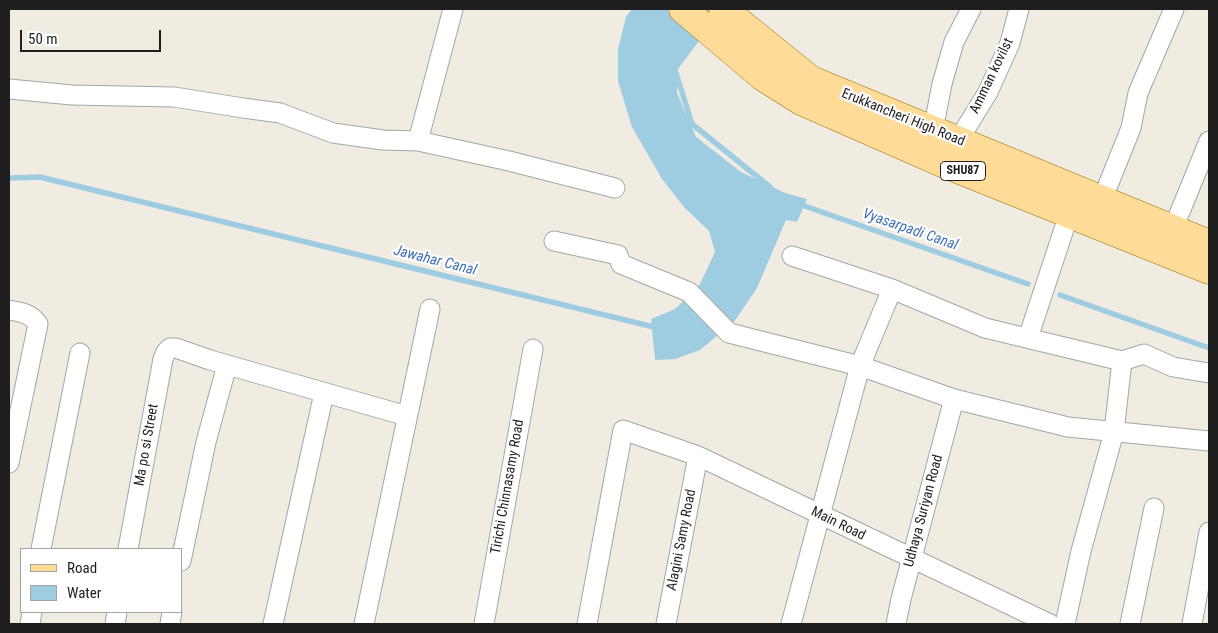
<!DOCTYPE html>
<style>
body{margin:0}
#map{position:relative;width:1218px;height:633px;overflow:hidden;background:#f0ece2;font-family:"Roboto Condensed",sans-serif}
canvas{display:block}
.frame{position:absolute;inset:0;border:10px solid #1e1e1e;pointer-events:none}
.legend{position:absolute;left:20px;top:548px;width:162px;height:65px;box-sizing:border-box;background:#fff;border:1px solid #a5a5a5;margin:0;padding:6px 9px;list-style:none;font-size:15px;color:#1e1e1e}
.legend li{display:flex;align-items:center;gap:10px;height:25px}
.legend b{width:25px;border:1px solid #a5a5a5}
.scale{position:absolute;left:20px;top:30px;width:141px;height:22px;box-sizing:border-box;border:2px solid #1e1e1e;border-top:0;padding-left:6px;font-size:15px;line-height:18px;white-space:nowrap;color:#1e1e1e;-webkit-text-stroke:4px #fff;paint-order:stroke}
</style>
<div id="map">
<canvas width="1218" height="633"></canvas>
<div class="frame"></div>
<ul class="legend">
<li><b style="height:6px;background:#ffdb98"></b>Road</li>
<li><b style="height:14px;background:#9ecde2"></b>Water</li>
</ul>
<div class="scale">50 m</div>
</div>
<script>
const ctx = document.querySelector('canvas').getContext('2d');
ctx.lineJoin = 'round';
function paint(path, color) { ctx.fillStyle = color; ctx.fill(path, 'evenodd'); }
function trace(path, color, width, dash) { ctx.strokeStyle = color; ctx.lineWidth = width; ctx.lineCap = dash ? 'butt' : 'round'; ctx.setLineDash(dash || []); ctx.stroke(path); }
function drawText(font, color, halo, rows, align = 'center') {
  ctx.font = font + ' "Roboto Condensed",sans-serif'; ctx.lineWidth = 4.5; ctx.setLineDash([]); ctx.textBaseline = 'middle'; ctx.strokeStyle = halo; ctx.fillStyle = color; for (const [text, x, y, turn = 0] of rows) {
    ctx.save(); ctx.translate(x, y); ctx.rotate((+turn || 0) * Math.PI / 180); ctx.textAlign = isNaN(turn) ? turn : align; if (halo) ctx.strokeText(text, 0, 0); ctx.fillText(text, 0, 0); ctx.restore();
  }
}
const water = new Path2D(`
 M632 9H723L678 69 677 93 696 137 741 172 785 193 807 199 797 222 786 220 757 288 734 322 700 350 675 359 655 360 651 319 675 309 700 284 715 252 709 231 684 207 662 179 632 127 618 81V49L626 17Z`);
const stream = new Path2D(`
 M676 73 692 124 770 187
 M9 178 40 177 658 328
 M796 203 1028 284
 M1060 295 1209 348`);
const street = new Path2D(`
 M9 89 72 95 174 97 243 108 280 113 333 133 383 140 418 141 509 161 615 188
 M933 130 942 84 954 42 971 9
 M418 141 453 9
 M958 141 988 92 1010 43 1019 9
 M1102 200 1131 128 1138 93 1174 9
 M1173 229 1209 141
 M554 241 618 255 621 264 689 292 729 333 860 366 954 399 1068 427 1209 441
 M792 256 892 289 985 328 1122 361 1144 354 1173 367 1209 373
 M9 310C20 312 31 313 38 324L9 463
 M1028 338 1069 214
 M41 549 80 353
 M128 549 163 359 166 352 170 348H176L210 360 407 416
 M181 561 206 442 227 365
 M30 624 32 612
 M115 624 117 612
 M170 624 172 612
 M273 624 324 393
 M364 624 430 309
 M484 624 533 349
 M587 624 623 430 698 456 1050 624
 M666 624 698 456
 M791 624 860 366 892 289
 M896 624 901 599 954 399
 M1065 624 1081 551 1114 432 1122 361
 M1130 624 1154 508
 M1192 624 1209 532`);
const primary = new Path2D(`
 M683 9 763 77 801 101 940 162 1209 270
 M723 9 811 80 1209 244`);
const shields = [
 [963,171,45]
];
const shieldNames = [
 ["SHU87",963,171]
];
const streetNames = [
 ["Amman kovilst",992,76,-64],
 ["Erukkancheri High Road",903,118,22],
 ["Ma po si Street",147,445,-80],
 ["Tirichi Chinnasamy Road",508,487,-80],
 ["Udhaya Suriyan Road",924,511,-75],
 ["Main Road",838,524,26],
 ["Alagini Samy Road",682,540,-79]
];
const waterNames = [
 ["Vyasarpadi Canal",910,230,19],
 ["Jawahar Canal",435,261,14]
];
paint(water, '#9ecde2');
trace(stream, '#9ecde2', 5.5);
trace(street, '#a5a5a5', 21);
trace(primary, '#977200', 29);
trace(street, '#fff', 19);
trace(primary, '#ffdb98', 28);
for (const [x, y, w] of shields) { const box = new Path2D(); box.roundRect(x - w / 2, y - 9.5, w, 19, 4); ctx.fillStyle = '#fff'; ctx.fill(box); trace(box, '#1e1e1e', 1); }
drawText('bold 12px', '#1e1e1e', null, shieldNames);
drawText('14px', '#1e1e1e', '#fff', streetNames);
drawText('italic 15px', '#4172b6', '#fff', waterNames);
</script>
